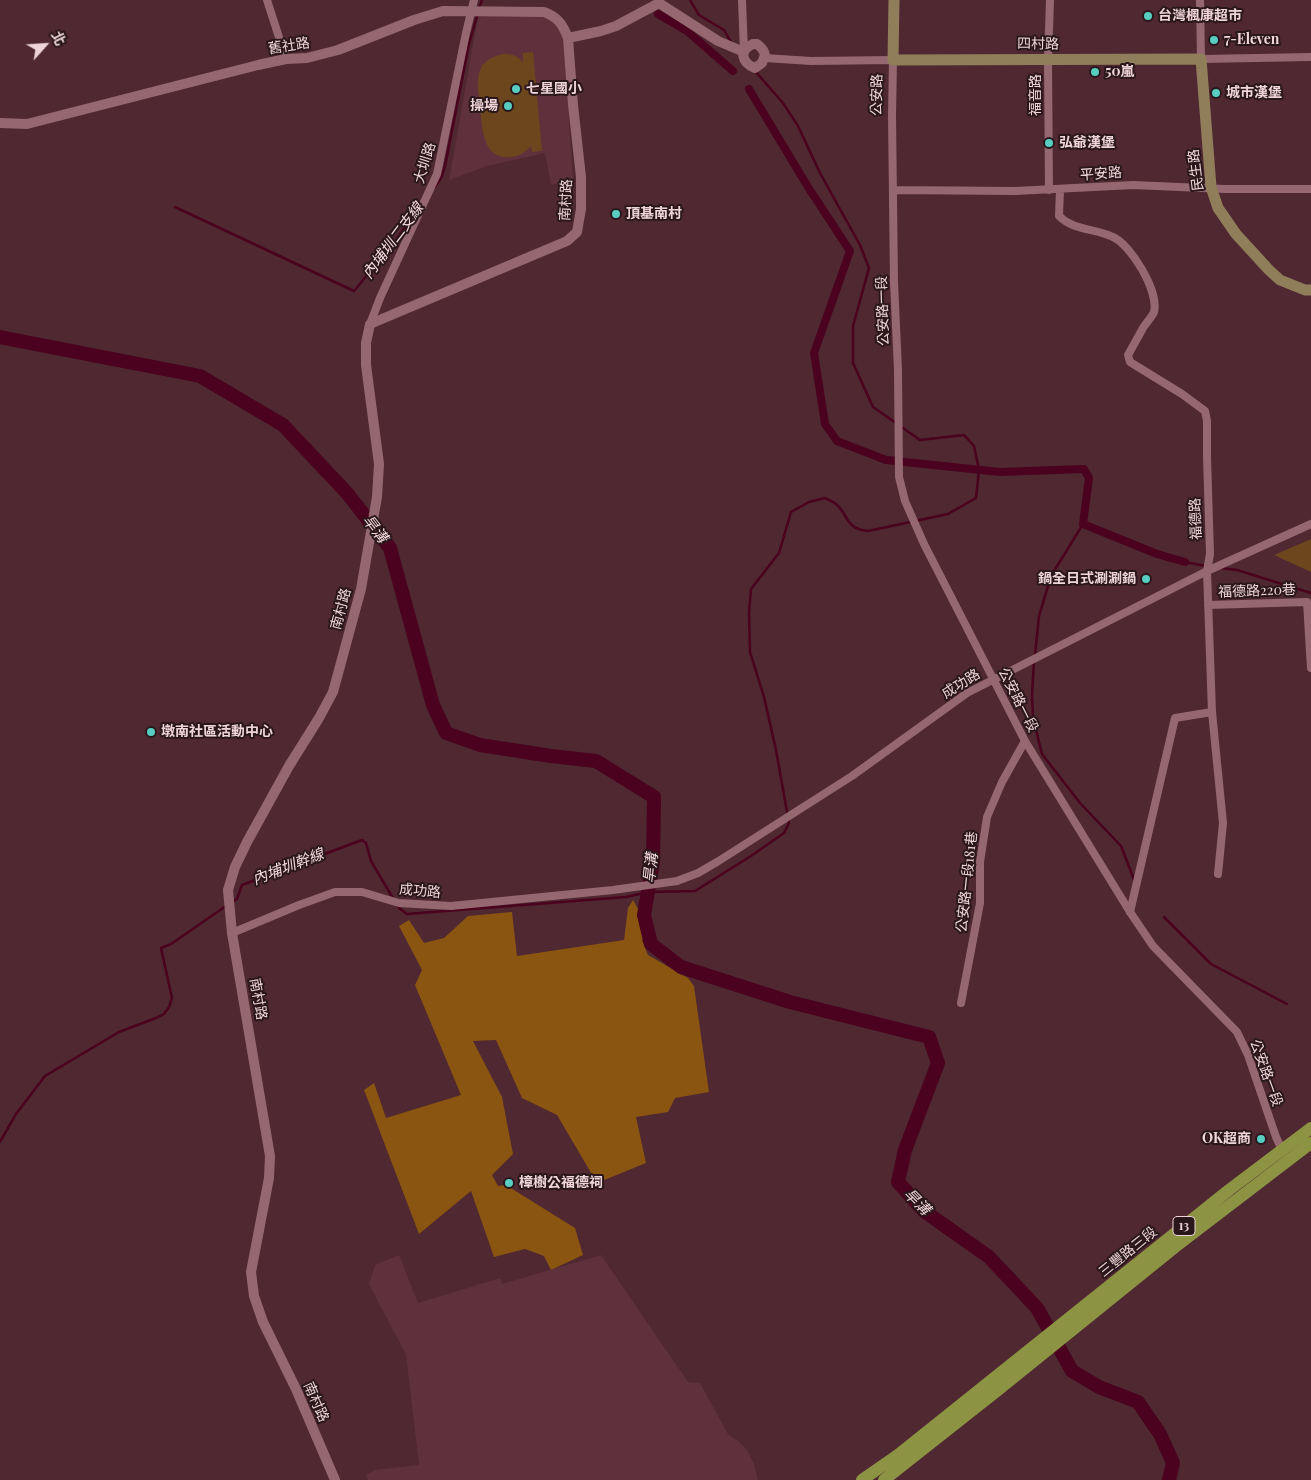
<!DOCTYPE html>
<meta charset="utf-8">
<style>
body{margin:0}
#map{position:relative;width:1311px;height:1480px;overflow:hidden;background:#4f2831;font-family:"Playfair Display","Noto Sans TC",serif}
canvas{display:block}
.north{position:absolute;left:20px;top:20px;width:50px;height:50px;-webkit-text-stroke:4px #29171b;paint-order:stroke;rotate:64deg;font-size:14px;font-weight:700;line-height:20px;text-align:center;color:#efd5d9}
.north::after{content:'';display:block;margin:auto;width:18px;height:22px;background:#efd5d9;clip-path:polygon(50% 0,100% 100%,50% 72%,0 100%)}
</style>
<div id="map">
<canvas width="1311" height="1480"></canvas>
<div class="north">北</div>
</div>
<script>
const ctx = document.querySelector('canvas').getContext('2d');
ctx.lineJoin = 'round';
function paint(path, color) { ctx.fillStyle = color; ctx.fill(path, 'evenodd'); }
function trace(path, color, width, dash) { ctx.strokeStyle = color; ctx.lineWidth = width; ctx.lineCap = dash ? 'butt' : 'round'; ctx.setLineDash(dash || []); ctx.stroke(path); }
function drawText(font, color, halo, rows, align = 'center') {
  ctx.font = font + ' "Playfair Display","Noto Sans TC",serif'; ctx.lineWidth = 4; ctx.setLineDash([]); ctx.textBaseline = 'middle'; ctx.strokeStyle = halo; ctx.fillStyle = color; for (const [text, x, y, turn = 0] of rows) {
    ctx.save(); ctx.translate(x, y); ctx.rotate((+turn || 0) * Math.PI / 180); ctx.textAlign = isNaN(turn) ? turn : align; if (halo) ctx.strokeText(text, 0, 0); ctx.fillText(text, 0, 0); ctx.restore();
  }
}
const built = new Path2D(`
 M539 16 550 20 563 33 573 180 551 185 545 153 487 166 449 180 478 17Z
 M399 1255 418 1303 500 1278 502 1284 601 1255 688 1382 700 1383 728 1434 738 1441 747 1450 754 1464 758 1480H368L366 1475 375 1470 419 1465 406 1355 369 1284 375 1265Z`);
const green = new Path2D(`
 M533 52 542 151 532 152 531 146C526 152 520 156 512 157 482 161 482 127 480 106 479 94 475 80 481 68 484 61 492 57 499 55 508 52 516 55 523 62V53Z
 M1311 539V572L1274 555Z`);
const forest = new Path2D(`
 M633 900 649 928 642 940 648 955 688 978 694 986 709 1092 675 1098 668 1112 636 1117 646 1163 597 1183 557 1115 522 1098 496 1040 473 1041 502 1097 513 1154 492 1175 498 1186 506 1185 575 1228 583 1255 551 1270 544 1256 525 1249 494 1257 471 1191 419 1234 364 1090 374 1083 386 1118 461 1095 415 985 422 970 399 926 409 920 424 943 444 938 468 916 512 912 517 956 624 940 628 908Z`);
const stream = new Path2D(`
 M690 0 699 15 724 30 732 44
 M479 8 482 0
 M755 71 783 103 798 126 820 173 860 245 869 268 853 326V363L873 407 896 423
 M435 187 442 176 445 166 469 44 478 13
 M175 207 354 291 396 240 415 213
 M1185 562 1206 566
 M1221 568 1237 570 1311 593
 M1035 655 1039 616 1051 576 1083 524
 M1034 661 1032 695 1033 718 1042 754 1080 803 1121 846 1135 882
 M232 902 237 899 242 885 362 840 366 843 371 861 394 900
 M397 904 399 908 407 914 626 897 648 892 695 891 751 856 784 833 789 823 776 750 764 697 750 652 749 612 751 589 779 553 791 512 809 502 825 498C828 500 833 501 836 504 850 516 844 528 868 531L948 514 976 498 979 470 974 446 964 435 920 440 900 426
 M1164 917 1211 964 1287 1004
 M0 1142 16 1114 45 1076 119 1032 156 1018 164 1014 169 1007 172 998 161 948 171 944 226 906`);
const canal = new Path2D(`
 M658 14 687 31 733 71
 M749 89 808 187 850 251 814 353 825 424 837 441 886 460 1000 472 1084 469 1089 478 1083 524 1157 554 1185 562`);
const river = new Path2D(`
 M0 337 200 376 283 425 347 493 390 548 433 705 446 733 480 745 551 756 596 761 654 797 653 862 644 915 651 944 681 967 790 1002 929 1037 938 1063 905 1150 898 1182 924 1211 989 1257 1037 1308 1072 1371 1099 1387 1138 1402 1160 1434 1173 1463 1169 1480`);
const minor = new Path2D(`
 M267 0 286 59
 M742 0 744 52
 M1200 0 1201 59 1311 57
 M765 58 811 61 893 60 892 116 894 282 898 370 899 477 905 501 924 544 1025 741 1130 912 1153 946 1237 1032 1248 1055 1276 1137 1283 1152
 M893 190 1015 191 1133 185 1225 189H1311
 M1049 190 1048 59 1050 0
 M1060 190 1059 216C1074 231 1094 228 1113 237 1131 245 1159 291 1154 312 1152 317 1146 323 1143 328 1138 337 1133 346 1128 355L1130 362 1182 394 1205 411 1207 421V457L1210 554 1207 571 1212 712 1175 718 1130 912
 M370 324 380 298 437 174 466 33 474 0
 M1208 605 1307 602 1311 668
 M1212 712 1223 823 1218 874
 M232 933 299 905 335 892H362L399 903 451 906 613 890 677 881 698 873 717 862 852 776 967 693 1207 571 1311 524
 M961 1003 980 903V862L987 817 1002 782 1025 741`);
const tertiary = new Path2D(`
 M753 44H757C761 47 764 50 765 55L762 63 755 68C742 63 738 51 753 44Z
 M0 123 27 124 258 65 286 59 307 58 338 50 414 20 443 11 544 12C558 17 563 25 568 38
 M335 1480 296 1389 263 1322 254 1296 251 1272 269 1178 270 1156 232 933 228 890 235 867 247 842 289 766 319 718 333 692 361 589 377 497 379 464 366 365V343L370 324 567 241 577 232 581 209V177L573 105 568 38 601 31 616 26 659 3 718 41 744 52`);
const secondary = new Path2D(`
 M894 0 893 60 1201 59 1211 187 1218 208 1236 234 1269 270 1280 280 1305 290H1311`);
const primary = new Path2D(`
 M862 1480 898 1455 1229 1190 1311 1128
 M884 1480 998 1390 1175 1247 1311 1143`);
const markers = [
 [1148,16,5,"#57cec1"],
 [1214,40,5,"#57cec1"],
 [1095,72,5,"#57cec1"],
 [516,89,5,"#57cec1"],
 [1216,93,5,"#57cec1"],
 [508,106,5,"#57cec1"],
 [1049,143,5,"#57cec1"],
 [616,214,5,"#57cec1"],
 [1146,579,5,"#57cec1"],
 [151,732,5,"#57cec1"],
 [1261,1139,5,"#57cec1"],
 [509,1183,5,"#57cec1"]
];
const shields = [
 [1184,1226,22]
];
const shieldNames = [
 ["13",1184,1226]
];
const poiNames = [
 ["台灣楓康超市",1158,16],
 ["7-Eleven",1224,40],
 ["50嵐",1105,72],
 ["七星國小",526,89],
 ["城市漢堡",1226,93],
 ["操場",498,106,"right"],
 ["弘爺漢堡",1059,143],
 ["頂基南村",626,214],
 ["鍋全日式涮涮鍋",1136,579,"right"],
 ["墩南社區活動中心",161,732],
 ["OK超商",1251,1139,"right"],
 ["樟樹公福德祠",519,1183]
];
const streetNames = [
 ["四村路",1038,44,1],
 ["舊社路",289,46,-9],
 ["公安路",877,95,-89],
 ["福音路",1036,95,-90],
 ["大圳路",425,163,-73],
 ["民生路",1196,170,-97],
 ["平安路",1101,174,-4],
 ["南村路",566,200,-87],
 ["公安路一段",883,311,-92],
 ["福德路",1196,519,-92],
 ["福德路220巷",1257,591,-2],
 ["南村路",341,609,-75],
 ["成功路",961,684,-32],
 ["公安路一段",1018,700,63],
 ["公安路一段181巷",967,882,-84],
 ["成功路",420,891,5],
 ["南村路",258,999,80],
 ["公安路一段",1266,1073,70],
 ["三豐路三段",1128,1252,-39],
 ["南村路",316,1402,66]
];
const waterNames = [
 ["內埔圳二支線",393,241,-53],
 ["旱溝",375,529,52],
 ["內埔圳幹線",288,867,-21],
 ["旱溝",651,868,-84],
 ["旱溝",917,1202,45]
];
paint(built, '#5f313d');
paint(green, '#6c461c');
paint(forest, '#8a5411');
trace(stream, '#4a021e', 2.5);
trace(canal, '#4a021e', 8);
trace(river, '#4a021e', 14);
trace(minor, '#956871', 8);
trace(tertiary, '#956871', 10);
trace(secondary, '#907e5a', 11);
trace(primary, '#8c9343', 12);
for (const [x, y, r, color] of markers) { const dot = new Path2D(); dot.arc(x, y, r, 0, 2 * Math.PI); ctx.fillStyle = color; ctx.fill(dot); trace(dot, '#29171b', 2); }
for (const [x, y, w] of shields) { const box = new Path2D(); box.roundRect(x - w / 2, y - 9.5, w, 19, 4); ctx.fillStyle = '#29171b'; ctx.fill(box); trace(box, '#efd5d9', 1); }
drawText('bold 12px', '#efd5d9', null, shieldNames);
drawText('bold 14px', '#efd5d9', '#29171b', poiNames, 'left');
drawText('14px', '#efd5d9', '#29171b', streetNames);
drawText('italic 15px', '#f4d8dd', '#29171b', waterNames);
</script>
